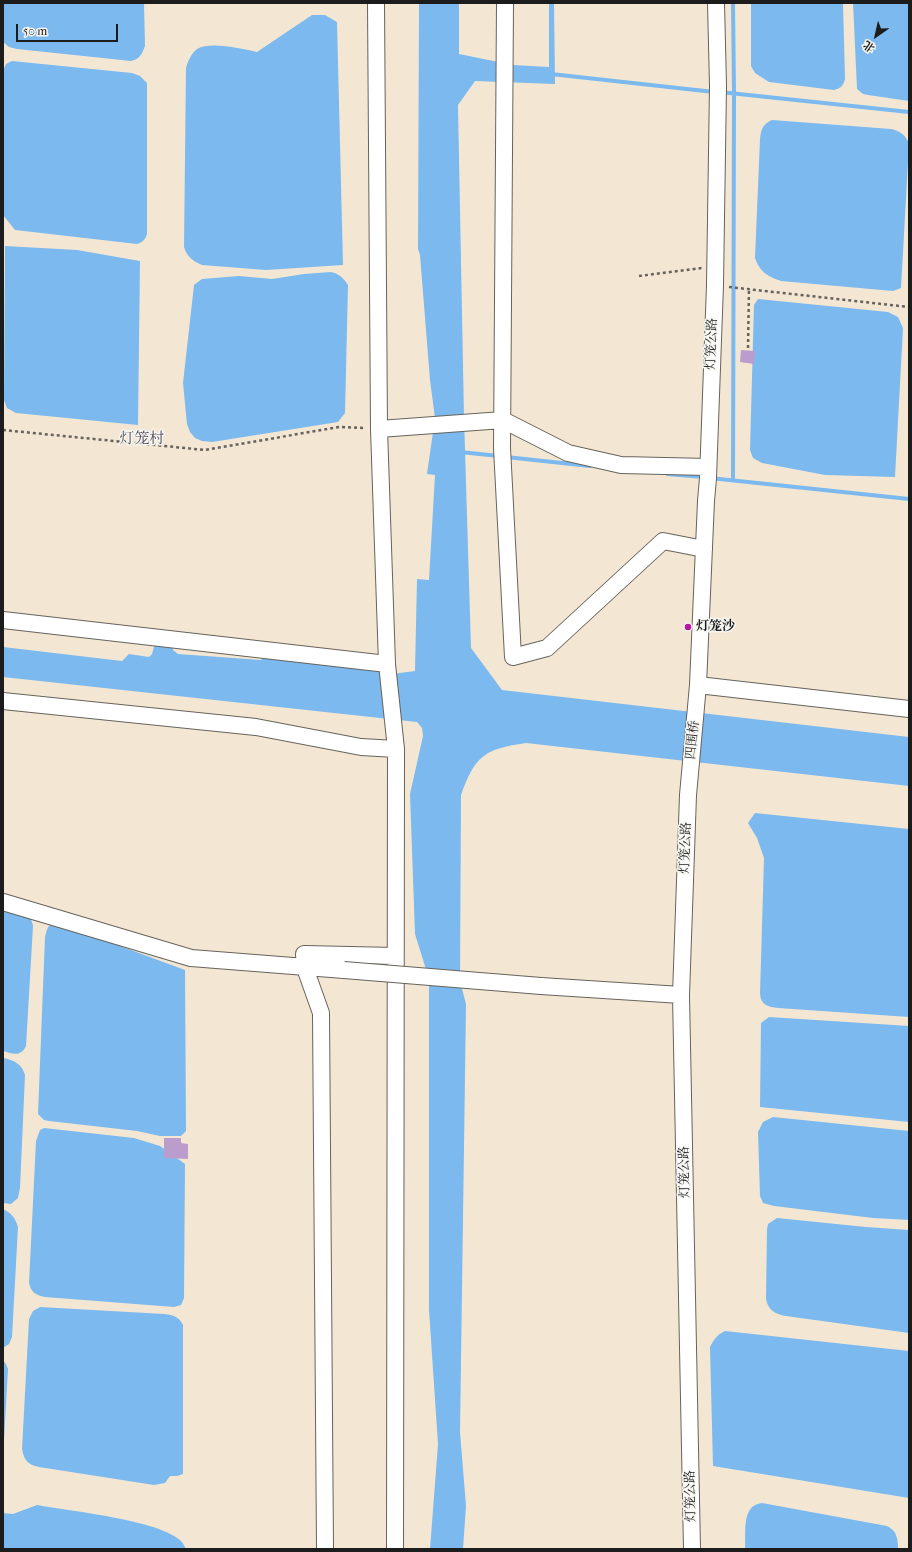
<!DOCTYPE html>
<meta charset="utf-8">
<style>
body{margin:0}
#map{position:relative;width:912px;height:1552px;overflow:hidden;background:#f3e7d4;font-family:"IM FELL French Canon","Noto Serif SC",serif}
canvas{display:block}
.frame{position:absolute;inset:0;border:4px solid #1c1c1c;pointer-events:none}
.north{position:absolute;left:856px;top:16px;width:40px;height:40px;-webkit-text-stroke:3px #f6f6f2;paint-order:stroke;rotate:214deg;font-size:11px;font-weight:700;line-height:16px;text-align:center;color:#1c1c1c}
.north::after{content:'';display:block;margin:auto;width:14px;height:18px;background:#1c1c1c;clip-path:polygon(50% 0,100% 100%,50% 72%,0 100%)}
.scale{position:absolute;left:16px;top:24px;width:102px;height:18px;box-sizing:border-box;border:2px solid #1c1c1c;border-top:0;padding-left:5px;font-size:12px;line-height:14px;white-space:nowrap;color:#1c1c1c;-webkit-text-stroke:3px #f6f6f2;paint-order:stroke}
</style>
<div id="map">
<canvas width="912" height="1552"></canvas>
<div class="frame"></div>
<div class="north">北</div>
<div class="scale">50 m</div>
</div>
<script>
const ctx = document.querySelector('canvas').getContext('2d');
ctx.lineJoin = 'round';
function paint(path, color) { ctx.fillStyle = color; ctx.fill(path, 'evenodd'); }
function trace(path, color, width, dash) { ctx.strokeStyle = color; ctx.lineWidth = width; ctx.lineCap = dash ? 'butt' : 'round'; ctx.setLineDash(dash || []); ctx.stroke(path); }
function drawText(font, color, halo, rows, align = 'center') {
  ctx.font = font + ' "IM FELL French Canon","Noto Serif SC",serif'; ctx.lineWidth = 3; ctx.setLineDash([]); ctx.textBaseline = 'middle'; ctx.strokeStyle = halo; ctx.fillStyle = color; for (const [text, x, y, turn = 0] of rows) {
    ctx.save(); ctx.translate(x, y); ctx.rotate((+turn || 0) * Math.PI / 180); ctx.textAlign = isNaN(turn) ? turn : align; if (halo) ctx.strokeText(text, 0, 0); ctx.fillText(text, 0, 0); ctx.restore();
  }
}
const water = new Path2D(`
 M3 3H144L145 46C142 54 140 59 131 61L17 49 9 47 3 42Z
 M419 3H459V54L513 65 549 67V3H554L555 84 475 81 458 105 464 417 471 648 502 690 909 737V786L526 743C484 749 475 756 461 795L460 981 466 1004 460 1432 466 1506 463 1549H430L438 1444 429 1310V979L415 934 410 794 423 736 422 728 417 722 3 677V647L122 661 129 654 149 657 152 654 157 636 172 641 173 650 178 654 261 660 266 654 392 674 415 671 417 579 429 580 435 475 427 474 435 418 430 380 420 255 418 249Z
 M751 3H843L845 79C843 86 841 88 834 90L769 82 755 73 751 66Z
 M853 3H909V101L868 95 863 94 857 89Z
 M312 15H325L337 22 343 265 266 270 202 265C193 261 187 257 184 247L186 68C188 61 191 54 197 49 211 41 242 49 257 52Z
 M12 61 132 73 140 76 147 83V234C145 240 143 242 137 244L15 230 3 215V71L6 64Z
 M772 120 891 129C900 131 906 135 909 144L901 288 893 291 781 281C767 276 760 272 755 258L760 139C761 129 763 124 772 120Z
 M5 246 77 250 140 261 138 425 16 413 7 408 4 400Z
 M331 272C339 274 343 277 348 285L345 413 338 422 212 442 202 441 195 438 190 432 187 424 183 383 194 285 202 279 239 276 272 279 304 274Z
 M758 299 888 312 898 317 903 328 895 477 825 475 762 463 753 458 750 450 754 305Z
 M755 813 909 829V1017L778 1008C768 1007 761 1005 760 994L764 858 757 838 748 823Z
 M3 904C16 909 31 910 33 926L26 1046C21 1057 13 1054 3 1051Z
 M54 923 63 925 185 970 186 1131 181 1136H160L137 1131 49 1121 44 1120 38 1114 45 937C47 930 47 925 54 923Z
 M769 1017 909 1026V1122L760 1107 761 1023Z
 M3 1058C14 1060 22 1064 25 1075L20 1188 18 1198 11 1204 3 1203Z
 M773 1117 909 1131V1220L873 1218 774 1206 763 1203 760 1196 758 1132 763 1122Z
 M44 1128 134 1138 160 1146 185 1164 184 1298 181 1305 174 1307 45 1297C35 1295 31 1292 29 1283L36 1141 40 1130Z
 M3 1209C11 1213 15 1217 18 1227L12 1337 9 1344 3 1348Z
 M777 1218 866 1227 909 1230V1333L786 1316C775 1314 768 1310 766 1299L767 1229 768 1224Z
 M40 1307 164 1314C174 1315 179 1317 183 1325V1474L177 1476H170L165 1483 154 1485 39 1467C28 1465 24 1460 22 1449L29 1319 33 1311Z
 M725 1331 909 1351V1498L713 1466 710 1347C714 1339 717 1335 725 1331Z
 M3 1360 6 1364 8 1369 3 1458Z
 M762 1503 887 1526C897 1531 898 1539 898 1549H745C746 1533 741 1505 762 1503Z
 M37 1505C69 1511 160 1520 181 1541 183 1543 185 1547 186 1549H3V1513L13 1514Z`);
const stream = new Path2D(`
 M733 3 734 94 733 480
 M551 74 714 92
 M720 92 909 112
 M460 452 499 456
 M506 457 590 466
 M667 474 704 477
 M710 478 909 499`);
const building = new Path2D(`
 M741 350 755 351 754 364 740 362Z
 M164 1138H181V1143L188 1144V1159L164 1158Z`);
const path = new Path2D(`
 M639 276 702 268
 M729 287 909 307
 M748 348 749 289
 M3 430 205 450 339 427 365 428`);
const minor = new Path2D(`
 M376 3 379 429 387 664 396 749 395 1549
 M505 3 502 448 513 657 547 648 663 541 704 549
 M379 429 503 420 568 453 621 465 708 467
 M3 620 387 664
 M698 685 909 709
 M3 701 256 727 361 747 396 749
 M3 902 191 958 344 970
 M541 986 681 995
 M325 1549 321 1013 305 968 304 954 395 956
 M692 1549 681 995 688 795 698 685 706 501 708 478 715 285 718 86 716 3`);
const minorBridge = new Path2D(`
 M344 970 541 986`);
const markers = [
 [688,627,4,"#b5179e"]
];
const streetNames = [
 ["灯笼公路",712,344,-88],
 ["四围桥",693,740,-84],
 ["灯笼公路",686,848,-88],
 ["灯笼公路",685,1172,-91],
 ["灯笼公路",691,1496,-91]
];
const poiNames = [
 ["灯笼沙",696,627]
];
const quarterNames = [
 ["灯笼村",142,439]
];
paint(water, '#7bb9ee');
trace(stream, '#7bb9ee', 4);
paint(building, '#ba9dcc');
trace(minor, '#67635c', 18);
trace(path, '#67635c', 2.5, [3, 3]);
trace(minor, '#fff', 16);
trace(minorBridge, '#67635c', 18, []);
trace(minorBridge, '#fff', 16);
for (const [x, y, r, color] of markers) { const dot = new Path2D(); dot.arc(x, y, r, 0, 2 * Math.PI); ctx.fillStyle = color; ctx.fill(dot); trace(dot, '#f6f6f2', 1.5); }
drawText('13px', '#1c1c1c', '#f6f6f2', streetNames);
drawText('bold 13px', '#1c1c1c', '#f6f6f2', poiNames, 'left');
drawText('15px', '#53495a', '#f6f6f2', quarterNames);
</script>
